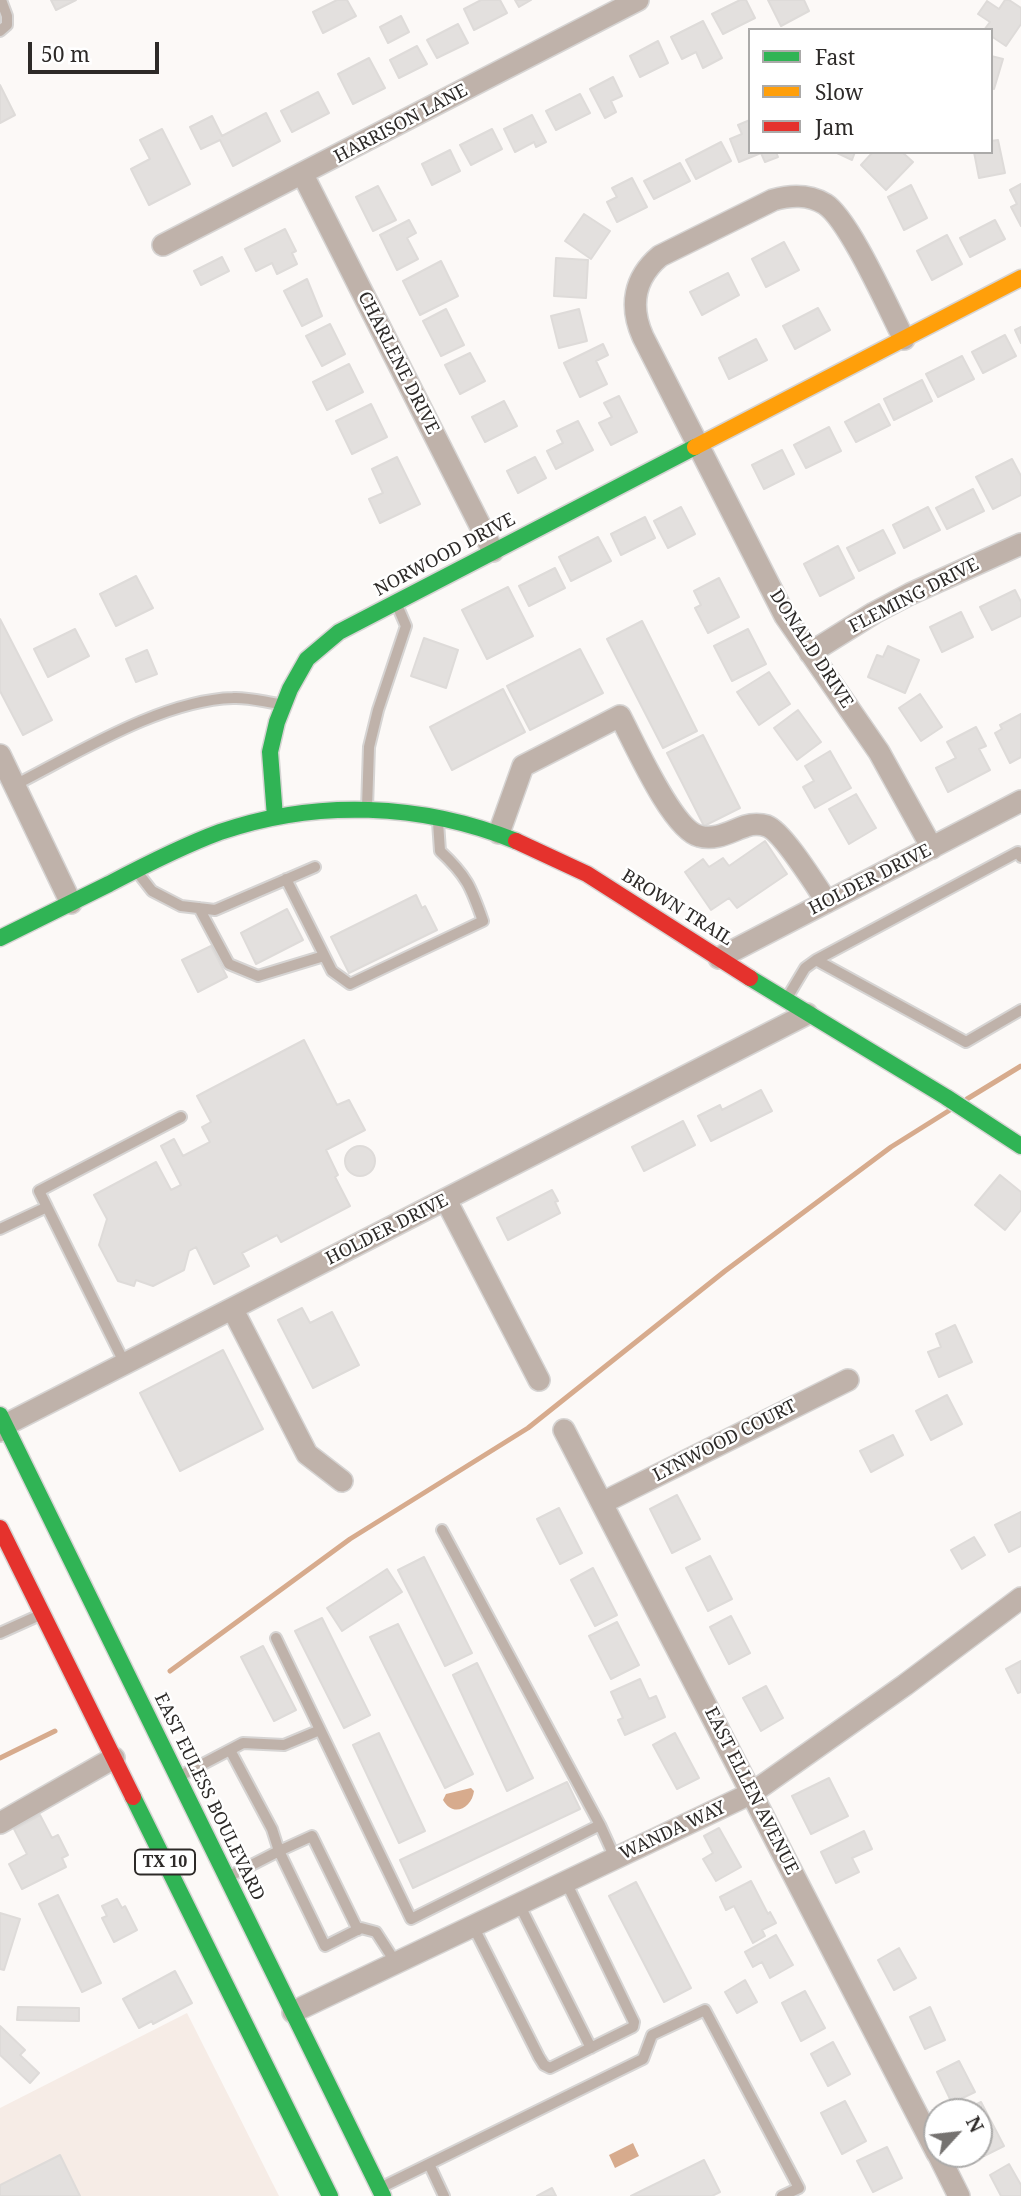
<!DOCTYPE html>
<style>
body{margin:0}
#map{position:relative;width:1021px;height:2196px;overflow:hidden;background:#fcf9f7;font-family:"Noto Serif",serif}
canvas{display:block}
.legend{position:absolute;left:748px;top:28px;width:245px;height:126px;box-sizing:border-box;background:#fff;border:2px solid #abaaa9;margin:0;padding:9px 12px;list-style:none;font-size:21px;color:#2d2a28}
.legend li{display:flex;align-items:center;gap:14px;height:35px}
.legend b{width:35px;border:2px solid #abaaa9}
.north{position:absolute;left:923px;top:2098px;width:70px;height:70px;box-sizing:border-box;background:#fff;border:2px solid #abaaa9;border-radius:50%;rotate:63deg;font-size:19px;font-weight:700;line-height:28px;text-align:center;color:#2d2a28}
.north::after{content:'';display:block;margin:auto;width:24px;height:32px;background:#757270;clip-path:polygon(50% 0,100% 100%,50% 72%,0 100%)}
.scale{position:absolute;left:28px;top:42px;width:131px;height:32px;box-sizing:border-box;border:4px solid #2d2a28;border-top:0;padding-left:9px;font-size:21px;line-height:24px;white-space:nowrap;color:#2d2a28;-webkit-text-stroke:5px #fff;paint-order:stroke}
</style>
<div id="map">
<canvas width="1021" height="2196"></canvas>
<ul class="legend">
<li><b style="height:9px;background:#30b455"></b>Fast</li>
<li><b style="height:9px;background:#ff9f0a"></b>Slow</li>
<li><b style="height:9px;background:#e5322d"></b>Jam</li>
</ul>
<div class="north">N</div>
<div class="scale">50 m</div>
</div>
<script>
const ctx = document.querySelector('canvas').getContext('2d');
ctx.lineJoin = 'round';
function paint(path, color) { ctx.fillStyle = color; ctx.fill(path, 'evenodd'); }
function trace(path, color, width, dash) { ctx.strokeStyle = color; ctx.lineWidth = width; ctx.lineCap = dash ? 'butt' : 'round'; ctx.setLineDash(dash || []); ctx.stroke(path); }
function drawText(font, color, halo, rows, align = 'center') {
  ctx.font = font + ' "Noto Serif",serif'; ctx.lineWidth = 5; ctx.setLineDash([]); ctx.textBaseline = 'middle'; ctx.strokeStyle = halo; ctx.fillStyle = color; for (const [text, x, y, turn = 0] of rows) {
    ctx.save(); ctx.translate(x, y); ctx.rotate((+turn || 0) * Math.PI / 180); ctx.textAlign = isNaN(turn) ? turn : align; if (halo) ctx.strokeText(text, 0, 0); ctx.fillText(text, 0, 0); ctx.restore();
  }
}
const built = new Path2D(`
 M187 2013 279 2196H0V2108Z`);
const water = new Path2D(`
 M471 1788 474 1791C472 1808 453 1818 443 1800L446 1794Z
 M633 2143 639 2156 615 2168 609 2155Z`);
const stream = new Path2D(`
 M967 1099 1021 1066
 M170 1671 350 1539 528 1428 725 1271 891 1147 950 1110
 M0 1758 55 1731`);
const building = new Path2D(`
 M51 0H76L56 10Z
 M337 0H347L356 16 323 33 313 12Z
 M481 0H500L507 13 474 30 464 9Z
 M515 0H531L519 7Z
 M740 0H746L755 18 723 34 712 14Z
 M768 0H804L809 11 781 26Z
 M1005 0H1009L1021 8V24L1006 46 991 36V30H984L990 22 978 14 987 1 999 9Z
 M401 16 409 32 388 43 380 27Z
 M703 21 722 58 703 68 696 52 682 59 671 37Z
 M458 24 468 43 437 58 427 40Z
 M658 41 668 63 640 77 630 56Z
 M417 46 427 64 399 78 390 60Z
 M991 56 1003 59 994 89 991 88Z
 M369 58 385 88 353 104 338 74Z
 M613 77 622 96 611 101 616 112 605 118 590 89Z
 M0 85 15 115 0 123Z
 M318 92 329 113 292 132 281 111Z
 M580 94 590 113 556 130 546 111Z
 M266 113 280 141 233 166 220 140 201 149 190 127 212 116 222 136Z
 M532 115 546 142 536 147 534 142 515 152 504 129Z
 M750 120V152H776L778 157 765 162 761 153 739 162 730 139 742 134 738 125Z
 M162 129 190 184 149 205 131 169 150 159 140 140Z
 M492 129 502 149 471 165 460 145Z
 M998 140 1005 173 979 178 974 152H991V141Z
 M721 142 731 161 696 179 686 160Z
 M450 150 460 171 432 185 422 164Z
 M835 152H855L852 160Z
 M873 152H902L913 162 886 190 861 165Z
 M680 163 690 181 654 199 644 181Z
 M632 178 647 207 617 222 607 202 617 197 612 188Z
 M1021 184V226L1011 207 1017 204 1010 190Z
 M911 185 927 218 904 230 888 197Z
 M378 186 396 220 373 231 356 197Z
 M584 214 610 231 591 259 565 241Z
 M409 220 416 233 407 238 418 259 397 270 380 235Z
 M995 220 1005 239 970 257 960 238Z
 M285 229 296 251 292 253 297 264 277 274 272 263 256 271 245 249Z
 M947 235 962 264 932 280 917 251Z
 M784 242 799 270 766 287 752 259Z
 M222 257 229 271 201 285 194 271Z
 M556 258 588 260 586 298 554 296Z
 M441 261 458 296 420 315 403 281Z
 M728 273 739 295 702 315 690 292Z
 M307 279 322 316 302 326 284 291Z
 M818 308 830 330 795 349 783 326Z
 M446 309 464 345 441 356 423 321Z
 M579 309 587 341 559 348 551 316Z
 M330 324 345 354 322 366 306 336Z
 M1021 327V343L1015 330Z
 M1005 335 1016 356 983 373 972 352Z
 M756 339 767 360 729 379 719 358Z
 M603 344 608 355 596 361 607 384 580 397 564 363Z
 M470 353 485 381 460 394 445 365Z
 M962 356 974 379 938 397 926 374Z
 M349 364 363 392 327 410 313 382Z
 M922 380 932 401 894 420 884 399Z
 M619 396 637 432 611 445 599 423 612 417 604 403Z
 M504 401 517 426 485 442 472 417Z
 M371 404 387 437 352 454 336 421Z
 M879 404 890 425 856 442 845 422Z
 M578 421 593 450 556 469 547 451 563 443 557 431Z
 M829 427 841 451 806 468 794 445Z
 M782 450 794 474 764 489 752 465Z
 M397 457 420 504 380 523 369 499 383 493 372 469Z
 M535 457 546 478 518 493 507 471Z
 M1012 459 1021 476V495L993 509 976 477Z
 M973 489 984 511 947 529 936 508Z
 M681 507 695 534 668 548 654 521Z
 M928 507 940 530 904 548 893 525Z
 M645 517 655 538 621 555 611 534Z
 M883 530 895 553 859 571 847 548Z
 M598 537 611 561 571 581 559 557Z
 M838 546 854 578 820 596 804 564Z
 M555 568 565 588 529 606 519 586Z
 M136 576 153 608 116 626 100 594Z
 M719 578 739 617 708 633 695 608 701 605 694 591Z
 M508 587 533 636 487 659 462 610Z
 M1015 590 1021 602V616L992 630 980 607Z
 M961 612 973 637 942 652 930 627Z
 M0 619 52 720 23 735 0 691Z
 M642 621 697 731 663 748 607 639Z
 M75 629 89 656 48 677 34 649Z
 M748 629 766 664 732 681 714 646Z
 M424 638 458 650 446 688 411 676Z
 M888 646 919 660 905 693 868 677 877 655 883 657Z
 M580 649 603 693 530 730 507 686Z
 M147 650 157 674 136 682 126 659Z
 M769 672 790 704 759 725 737 692Z
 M503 689 525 732 452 770 430 727Z
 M920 694 942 727 921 741 899 708Z
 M798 710 821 742 797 760 774 728Z
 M1021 714V757L1010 763 995 733 1002 729 1000 725Z
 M976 727 986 746 979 749 990 770 948 792 936 768 956 758 947 742Z
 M703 735 740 808 704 826 667 753Z
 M830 751 851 788 815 808 803 787 814 781 805 766Z
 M856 794 876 828 849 844 829 809Z
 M765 841 787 874 737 908 729 898 711 910 685 872 703 859 709 867 723 858 729 866Z
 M416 895 422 908 425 906 437 930 349 973 331 937Z
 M287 909 303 940 256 964 241 933Z
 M211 946 227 977 198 992 182 960Z
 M304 1040 337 1105 349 1100 365 1130 326 1150 338 1175 335 1177 350 1206 281 1242 277 1235 242 1253 249 1266 214 1284 196 1247 189 1251 184 1270 153 1286 136 1280 134 1286 118 1281 99 1245 107 1219 94 1195 156 1162 171 1190 181 1185 161 1146 174 1139 183 1156 210 1142 202 1127 211 1122 197 1096Z
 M761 1090 772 1111 711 1141 698 1116 720 1105 722 1110Z
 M683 1121 695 1145 644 1171 632 1147Z
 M345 1161a15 15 0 1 1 30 0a15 15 0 1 1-30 0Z
 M1000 1175 1021 1192V1210L1005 1230 975 1205Z
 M552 1190 558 1201 555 1202 560 1213 508 1240 497 1218Z
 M302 1308 310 1323 332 1312 359 1365 313 1388 278 1320Z
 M955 1325 972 1362 939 1377 928 1352 941 1347 936 1334Z
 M223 1350 263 1429 180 1471 140 1393Z
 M947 1395 962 1424 931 1440 916 1411Z
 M893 1435 903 1455 871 1472 860 1451Z
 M677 1495 700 1539 672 1553 650 1509Z
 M559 1508 582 1553 560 1564 537 1519Z
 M1021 1512V1546L1009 1552 995 1525Z
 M974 1537 985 1555 962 1569 951 1550Z
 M710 1556 732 1599 708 1611 686 1568Z
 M424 1557 472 1653 445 1666 398 1570Z
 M593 1568 617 1615 595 1626 571 1580Z
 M387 1569 402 1592 342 1631 327 1608Z
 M731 1616 750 1653 729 1664 710 1627Z
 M322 1618 370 1715 344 1728 295 1631Z
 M617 1622 639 1665 611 1679 589 1636Z
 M398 1624 473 1774 445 1788 370 1637Z
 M263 1646 296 1710 274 1721 241 1657Z
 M1021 1661V1692L1018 1693 1006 1669Z
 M477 1663 533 1778 507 1791 453 1675Z
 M640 1679 649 1699 656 1696 665 1717 625 1735 618 1720 623 1718 611 1692Z
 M766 1686 783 1718 761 1731 743 1698Z
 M379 1733 425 1831 399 1843 353 1745Z
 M675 1733 699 1778 677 1789 653 1745Z
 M829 1778 848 1816 811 1834 792 1796Z
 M567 1782 580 1809 413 1888 400 1860Z
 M40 1815 52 1838 58 1835 68 1855 62 1858 66 1867 22 1889 9 1864 27 1854 14 1829Z
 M719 1828 741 1867 716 1881 703 1859 713 1853 704 1836Z
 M864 1831 872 1849 852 1858 859 1872 836 1883 821 1852Z
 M751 1881 768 1914 770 1912 776 1923 762 1930 765 1936 753 1943 734 1906 726 1910 720 1897Z
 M636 1882 691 1988 664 2002 609 1896Z
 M58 1895 101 1983 82 1992 39 1904Z
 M117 1899 122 1908 125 1906 137 1930 114 1942 102 1918 107 1916 102 1906Z
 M0 1913 20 1919 4 1970 0 1969Z
 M776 1935 793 1965 770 1978 762 1962 753 1967 745 1952Z
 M899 1948 916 1978 894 1990 878 1960Z
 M175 1971 192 2003 153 2024 152 2021 139 2028 123 1999Z
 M745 1980 757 2002 737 2013 725 1992Z
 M805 1991 825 2028 801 2041 782 2003Z
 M18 2007 79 2008V2021L17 2020Z
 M930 2007 945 2040 925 2049 910 2017Z
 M0 2026 25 2050 20 2055 39 2073 30 2083 0 2055Z
 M833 2042 850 2074 828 2086 811 2054Z
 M959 2061 975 2092 952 2103 937 2072Z
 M845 2101 866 2141 842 2154 821 2113Z
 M981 2102 1004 2146 982 2157 979 2151V2112H961Z
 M887 2147 902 2178 873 2192 857 2161Z
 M60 2155 80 2196H0V2185Z
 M704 2160 720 2192 712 2196H631Z
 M1009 2164 1021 2185V2196H1001L990 2175Z
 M552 2188 556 2196H537Z`);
const lane = new Path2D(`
 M0 31 7 25V16L1 0
 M15 785C78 753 162 700 233 698 248 697 265 702 281 704
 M367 808 369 747 378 710 406 626 397 605
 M138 873 152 891 181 906 215 910 315 867
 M286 879 332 971 350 984 483 921C471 887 467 876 440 851L438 822
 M199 908 229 964 258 976 324 956
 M816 960 966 1042 1021 1010
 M787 998 805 968 816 960 1018 852 1021 857
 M47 1207 39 1191 181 1117
 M0 1229 47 1207 125 1364
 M442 1530 600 1825 615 1858
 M0 1633 40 1615
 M276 1638 411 1919 600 1825
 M230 1750 272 1829 279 1851 312 1836 358 1930
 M180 1776 243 1743 284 1745 320 1730
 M230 1876 279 1851 325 1946 361 1928 376 1932 396 1963
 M519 1904 591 2048
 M473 1926 539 2057 544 2065 550 2068 633 2027 634 2022 566 1882
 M429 2164 643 2059 652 2035 705 2010 799 2188 782 2196
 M382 2187 429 2164 444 2196`);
const street = new Path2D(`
 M303 175 493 551
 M163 245 638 0
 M904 339C889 310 849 219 825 204 808 194 791 195 773 200L660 256C634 278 629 306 643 337L785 616 879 752 932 848
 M810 653 874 613 910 594 1021 544
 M0 755 71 903
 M499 833 523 766 620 716C634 742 672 829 699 836 716 841 731 831 746 826 752 824 761 824 767 826 783 832 816 886 827 902
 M719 958 1021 801
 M446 1200 539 1380
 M233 1310 307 1454 342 1481
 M564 1430 937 2153
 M0 1431 5 1425 807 1014
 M602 1503 848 1380
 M0 1823 114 1758
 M293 2012 752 1793 905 1685 1021 1598
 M938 2154 959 2196`);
const fast = new Path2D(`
 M275 817 270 752 277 722 290 689 307 659 339 632 695 447
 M0 938C37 920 73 902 109 884 145 865 182 846 220 832 316 799 422 803 516 841
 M750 978 946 1097 1021 1146
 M0 1415 383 2196
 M133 1797 330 2196`);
const slow = new Path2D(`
 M695 447 1021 278`);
const jam = new Path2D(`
 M516 841 587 874 750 978
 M0 1528 133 1797`);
const shields = [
 [165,1862,60]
];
const shieldNames = [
 ["TX 10",165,1862]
];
const streetNames = [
 ["HARRISON LANE",401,124,-28],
 ["CHARLENE DRIVE",398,363,63],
 ["NORWOOD DRIVE",445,555,-28],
 ["FLEMING DRIVE",914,596,-27],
 ["DONALD DRIVE",811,649,57],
 ["HOLDER DRIVE",870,880,-27],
 ["BROWN TRAIL",677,908,32],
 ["HOLDER DRIVE",387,1230,-27],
 ["LYNWOOD COURT",725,1441,-27],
 ["EAST ELLEN AVENUE",751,1791,63],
 ["EAST EULESS BOULEVARD",209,1797,64],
 ["WANDA WAY",673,1831,-25]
];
paint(built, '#f6ece6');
paint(water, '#d7ab8d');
trace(stream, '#d7ab8d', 5);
paint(building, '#e3e0de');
trace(building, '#dedbd9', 2);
trace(lane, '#d6d4d3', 14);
trace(street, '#d6d4d3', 24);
trace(fast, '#d6d4d3', 19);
trace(slow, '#d6d4d3', 19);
trace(jam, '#d6d4d3', 19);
trace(lane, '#bfb2aa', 10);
trace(street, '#bfb2aa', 21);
trace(fast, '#30b455', 16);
trace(slow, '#ff9f0a', 16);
trace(jam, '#e5322d', 16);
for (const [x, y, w] of shields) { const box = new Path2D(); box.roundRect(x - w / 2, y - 12.5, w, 25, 5); ctx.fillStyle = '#fff'; ctx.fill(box); trace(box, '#2d2a28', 2); }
drawText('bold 16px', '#2d2a28', null, shieldNames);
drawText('18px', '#2d2a28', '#fff', streetNames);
</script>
